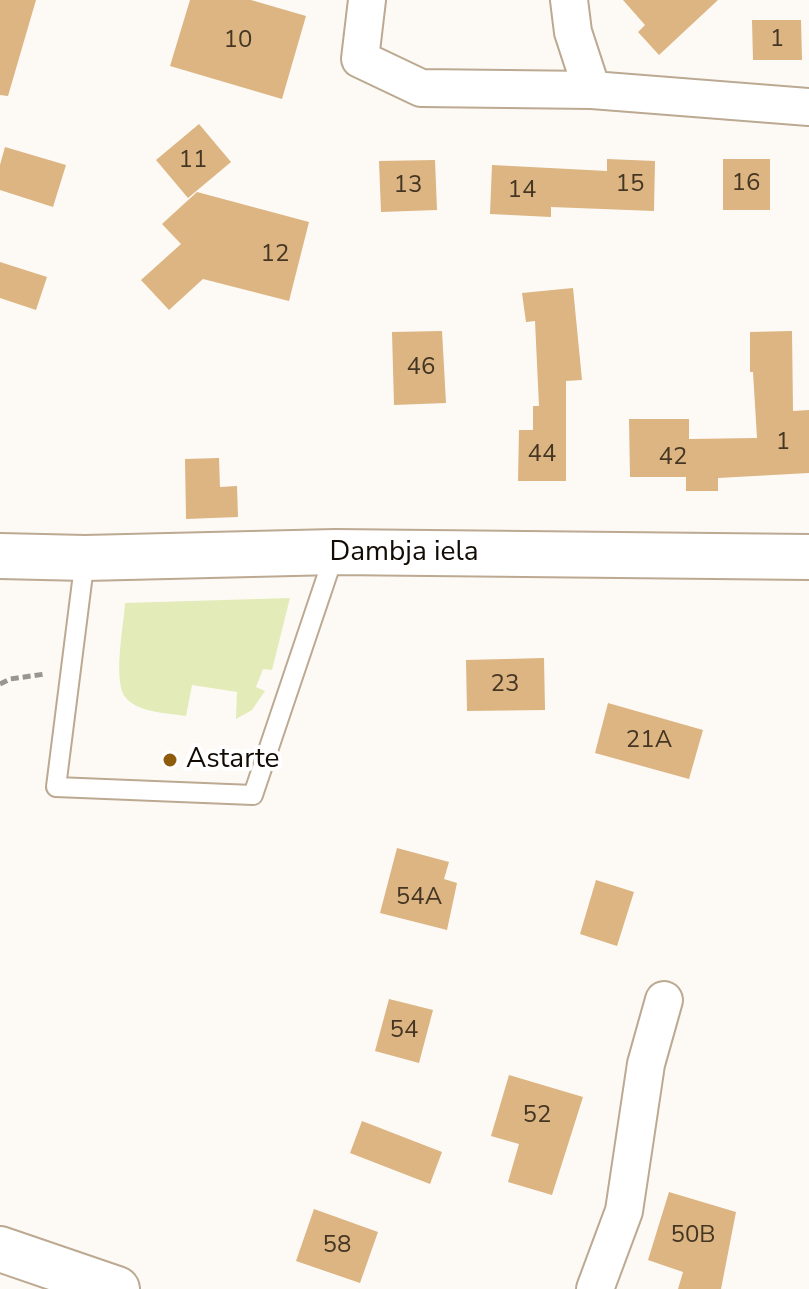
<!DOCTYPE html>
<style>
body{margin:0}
canvas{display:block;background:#fdf9f5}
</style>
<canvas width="809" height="1289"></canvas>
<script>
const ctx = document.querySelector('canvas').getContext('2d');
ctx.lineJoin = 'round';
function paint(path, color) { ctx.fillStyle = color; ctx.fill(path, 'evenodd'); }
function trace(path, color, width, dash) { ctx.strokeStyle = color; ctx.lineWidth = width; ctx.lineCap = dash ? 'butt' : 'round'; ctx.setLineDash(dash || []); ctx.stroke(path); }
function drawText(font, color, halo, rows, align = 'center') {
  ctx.font = font + ' "Nunito Sans",sans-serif'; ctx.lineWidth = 8; ctx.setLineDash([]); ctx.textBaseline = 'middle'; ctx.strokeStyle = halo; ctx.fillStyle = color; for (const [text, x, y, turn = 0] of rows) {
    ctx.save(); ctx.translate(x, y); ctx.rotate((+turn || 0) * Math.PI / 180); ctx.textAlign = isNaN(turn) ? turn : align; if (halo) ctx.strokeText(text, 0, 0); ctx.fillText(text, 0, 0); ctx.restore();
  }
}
const green = new Path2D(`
 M290 598 272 670 263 669 256 687 265 691 252 710 236 719 237 692 192 685 186 716C168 713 139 713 126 698 112 683 124 624 125 603Z`);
const building = new Path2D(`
 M0 0H36L8 96 0 95Z
 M190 0H251L306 16 282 99 170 66Z
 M623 0H718L659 55 638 32 645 25Z
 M752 20H801L802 60H753Z
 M199 124 231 162 188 198 156 160Z
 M5 147 66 165 53 207 0 190V165Z
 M607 159 655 161 654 211 551 207V217L490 214 492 165 607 171Z
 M723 159H770V210H723Z
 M435 160 437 210 381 212 379 161Z
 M197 192 309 222 289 301 203 279 169 310 141 280 181 244 162 224Z
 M0 262 47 277 36 310 0 298Z
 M573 288 582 380 566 381V481H518L519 430H533V406H539L535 321 526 322 522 293Z
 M442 331 446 403 394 405 392 332Z
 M792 331 793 411 809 410V473L718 478V491H686V477H630L629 419H689V439L757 438 753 372H750V332Z
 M219 458 220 487 237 486 238 517 186 519 185 459Z
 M544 658 545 710 467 711 466 660Z
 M608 703 703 730 689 779 595 753Z
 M397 848 449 862 444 879 457 883 447 930 380 913Z
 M596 880 634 892 617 946 580 934Z
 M389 999 433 1010 419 1063 375 1051Z
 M509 1075 583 1097 552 1195 508 1182 519 1144 491 1136Z
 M362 1121 442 1152 430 1184 350 1153Z
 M669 1192 736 1212 721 1289H678L683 1272 648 1260Z
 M314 1209 378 1232 360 1283 296 1261Z`);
const path = new Path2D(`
 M0 684 10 679 45 674`);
const service = new Path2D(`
 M85 558 56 787 253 795 335 552`);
const minor = new Path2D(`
 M367 0 360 59 421 88 592 90 809 107
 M569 0 573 32 592 90
 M595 1289 624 1211 646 1064 664 1000`);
const tertiary = new Path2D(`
 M0 556 85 558 335 552 809 557
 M0 1249 117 1289`);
const markers = [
 [170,760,8,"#8f5c0c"]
];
const numberNames = [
 ["1",777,40],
 ["10",238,41],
 ["11",193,161],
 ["16",746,184],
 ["15",630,185],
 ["13",408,186],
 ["14",522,191],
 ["12",275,255],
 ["46",421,368],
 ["1",783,443],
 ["44",542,455],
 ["42",673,458],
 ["23",505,685],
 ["21A",649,741],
 ["54A",419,898],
 ["54",404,1031],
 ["52",537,1116],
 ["50B",693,1236],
 ["58",337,1246]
];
const streetNames = [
 ["Dambja iela",404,553]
];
const poiNames = [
 ["Astarte",186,760]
];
paint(green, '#e3ecb8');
paint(building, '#dcb582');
trace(service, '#bca992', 22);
trace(minor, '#bca992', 40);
trace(tertiary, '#bca992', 48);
trace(path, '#9a9590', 5, [8, 4]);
trace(service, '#fff', 18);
trace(minor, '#fff', 36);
trace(tertiary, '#fff', 44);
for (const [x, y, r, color] of markers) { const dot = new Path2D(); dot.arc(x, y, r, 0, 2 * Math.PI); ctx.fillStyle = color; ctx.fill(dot); trace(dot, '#fff', 3); }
drawText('24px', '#453624', null, numberNames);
drawText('28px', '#130c05', '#fff', streetNames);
drawText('28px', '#130c05', '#fff', poiNames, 'left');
</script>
